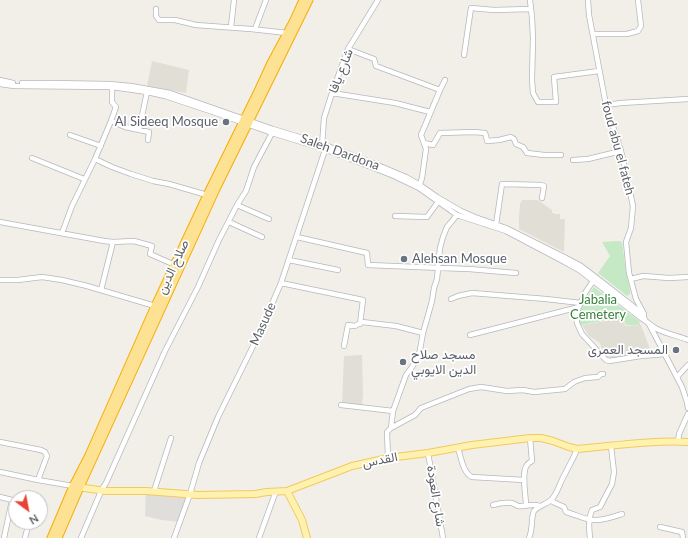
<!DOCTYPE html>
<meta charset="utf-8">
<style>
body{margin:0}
#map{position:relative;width:688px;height:538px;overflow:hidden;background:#f1efe8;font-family:Lato,sans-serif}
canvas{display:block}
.north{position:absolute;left:8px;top:490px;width:40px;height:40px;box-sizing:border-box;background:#fff;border:1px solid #bfc1c3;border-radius:50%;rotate:148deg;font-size:11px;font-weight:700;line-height:16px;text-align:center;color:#5f6368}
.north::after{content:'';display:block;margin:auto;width:14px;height:18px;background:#ea4335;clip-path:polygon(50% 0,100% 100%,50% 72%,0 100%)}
</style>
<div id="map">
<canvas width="688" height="538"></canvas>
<div class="north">N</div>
</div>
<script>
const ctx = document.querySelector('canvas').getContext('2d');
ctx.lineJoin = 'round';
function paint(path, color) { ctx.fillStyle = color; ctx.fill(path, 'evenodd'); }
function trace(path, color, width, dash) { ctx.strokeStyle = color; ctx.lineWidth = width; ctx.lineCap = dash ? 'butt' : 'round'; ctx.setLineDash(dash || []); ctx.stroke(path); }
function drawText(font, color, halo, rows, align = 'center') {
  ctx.font = font + ' Lato,Vazirmatn,sans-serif'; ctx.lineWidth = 3.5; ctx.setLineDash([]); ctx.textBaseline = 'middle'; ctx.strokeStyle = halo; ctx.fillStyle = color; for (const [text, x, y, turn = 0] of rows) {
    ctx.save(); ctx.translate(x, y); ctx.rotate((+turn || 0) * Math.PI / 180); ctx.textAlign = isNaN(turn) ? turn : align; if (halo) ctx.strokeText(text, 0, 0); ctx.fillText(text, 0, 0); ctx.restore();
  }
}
const industrial = new Path2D(`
 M146 491 188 495 181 522 161 520 145 516Z`);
const education = new Path2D(`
 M152 61 189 70 186 93 147 86Z
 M522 200H538L552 210V213H554V214H560V219H565L564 252 519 229V217L520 204Z
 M624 318 625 326 641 325 652 354 609 360 603 352 600 343 589 336 582 325Z
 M362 355 363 394 362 406 342 404 344 356Z`);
const green = new Path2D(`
 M619 241 622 242 626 272 630 291V294L627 296 598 273 610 256 602 242Z
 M594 287 639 321 640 325H626L624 317 580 325 578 314 583 303Z`);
const minor = new Path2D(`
 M530 0 532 18 533 38 532 80 533 93 538 102H556L554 77 599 71
 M588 0 589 15 606 105 621 151 633 206 631 228 626 242 629 273 636 299 644 314
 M156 9V16L159 20H175L196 25 251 29 287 33
 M231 27 234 0
 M255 29 266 0
 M594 34H627L638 31 641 26 638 0
 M348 49 374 59 376 66 440 90 421 135 426 149 422 178 419 187
 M464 55 471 8 494 10 530 9
 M0 80 13 83
 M22 83H51L109 84 131 86 170 93 273 129 322 144 368 161 406 177 420 185 437 197 461 211 475 217 506 228 564 257 581 266 598 279 643 314 645 320
 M0 84 14 86 112 87 147 92 165 96 213 112 272 133 321 148 366 165 394 176 419 188 457 215 506 231 561 260 579 270 641 318C647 321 651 326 657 329 667 334 678 336 688 340
 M440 90 445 80
 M332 93 395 103 430 112
 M606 105 621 103 688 99
 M111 121 125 127 149 132 148 140
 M139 130 147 92
 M70 135 101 146
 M424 143 433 145 440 133 474 132 485 133 486 136 487 141 499 140 511 137 514 139 516 144 523 147 527 153 544 155H561
 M322 146 324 118 332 93 348 49 378 0
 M32 158 84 179
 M95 159 112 167 131 174 153 181 169 184 207 195
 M573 160 588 159 621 151
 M237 205 269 219
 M395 216 427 217 438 202
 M0 222 104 241 113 242 134 241 152 246 150 254 175 265
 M229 222 262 237
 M496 225 502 184 541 185 544 186 542 198
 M62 233 72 206 95 159 111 121 116 107 112 102V87
 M297 237 367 253 368 265 467 269H469L516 273
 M289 260 338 270
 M631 279 643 276 669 278 688 277
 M0 280H18L42 277 62 280 87 286 155 306
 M593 281 585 293 576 314 577 323 582 334 606 360 609 361 641 356 665 354
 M281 283 363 300 360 324
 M101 290 113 242
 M451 299 458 296 472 293 546 299 581 303
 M649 324 682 387 687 402 688 408
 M470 335 579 307
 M344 346 348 325 355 326 362 322 396 326 423 333
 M677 377 688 365
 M341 405 393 411
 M391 428 415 415 421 408 469 389 481 387 507 391 523 390 534 392 565 389 574 382 585 378 598 377 601 374H603
 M678 441 679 434 688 414
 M0 442 41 450 45 452 47 456 38 480
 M458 448C461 457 463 473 472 477L524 480
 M428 453 443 538
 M388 458 387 432 391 428 393 411 406 375 412 367 419 355 423 333 432 301 434 288 437 279 440 248 443 237 447 227 457 215
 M0 472 38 480 73 486
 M154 491 171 438
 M0 497 16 501
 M552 499 553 502 564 507 566 512C574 514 586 520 593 520 602 521 613 517 622 514
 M493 505C500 503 505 502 512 503 514 504 516 505 518 506 526 507 531 503 540 506
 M526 505C526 496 521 472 527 465 528 463 530 462 532 461L530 438
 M660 527 682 532 683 538
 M4 538 12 500
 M25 538 29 522
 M81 538 102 489 106 483 165 351 198 287 219 240 237 205 246 191 254 167 272 133
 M174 538 190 494 199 463 218 417 259 334 281 283 325 150
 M259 538 276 491
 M529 538C533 530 531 516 534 511 539 505 548 504 552 499 558 492 560 482 565 474 569 465 574 458 577 449
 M590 538C589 528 588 519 592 510L600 507 612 484 614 472 611 446`);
const major = new Path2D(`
 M77 487 106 491H146L198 495 255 494 267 492 287 491 352 466 388 458 428 453 472 445 530 438H541L553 441 569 447 577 449C614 446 651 440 688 442
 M287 491 302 520 307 538`);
const highway = new Path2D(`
 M51 538 73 486 89 455 155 306 207 195 259 89 271 63 293 22 303 0
 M58 538 80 487 216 189 309 0`);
const markers = [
 [226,122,4,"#6b7280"],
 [404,259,4,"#6b7280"],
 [676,350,4,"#6b7280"],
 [403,362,4,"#6b7280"]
];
const streetNames = [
 ["شارع يافا",341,71,-69],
 ["foud abu el fateh",618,148,75],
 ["Saleh Dardona",340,152,20],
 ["صلاح الدين",173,267,-65],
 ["Masude",263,324,-66],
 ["القدس",380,460,-11],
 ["شارع العودة",436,496,81]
];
const worshipNames = [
 ["Al Sideeq Mosque",218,122],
 ["Alehsan Mosque",412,259,"left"],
 ["المسجد العمرى",668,350],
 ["مسجد صلاح",411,355,"left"],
 ["الدين الايوبي",411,370,"left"]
];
const parkNames = [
 ["Jabalia",598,300],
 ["Cemetery",598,315]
];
paint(industrial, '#e0deda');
paint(education, '#e1ded6');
paint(green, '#c5e8c5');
trace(minor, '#b5b8bc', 6);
trace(major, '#f2c960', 8);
trace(highway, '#f9ab00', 9);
trace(minor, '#fff', 4.5);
trace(major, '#fff2af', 6);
trace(highway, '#fde293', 7);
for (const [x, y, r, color] of markers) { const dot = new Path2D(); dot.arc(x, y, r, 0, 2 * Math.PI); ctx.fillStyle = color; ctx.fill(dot); trace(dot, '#fff', 1.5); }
drawText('13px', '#5f6368', '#fff', streetNames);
drawText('13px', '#5b616d', '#fff', worshipNames, 'right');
drawText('13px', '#348238', '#fff', parkNames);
</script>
